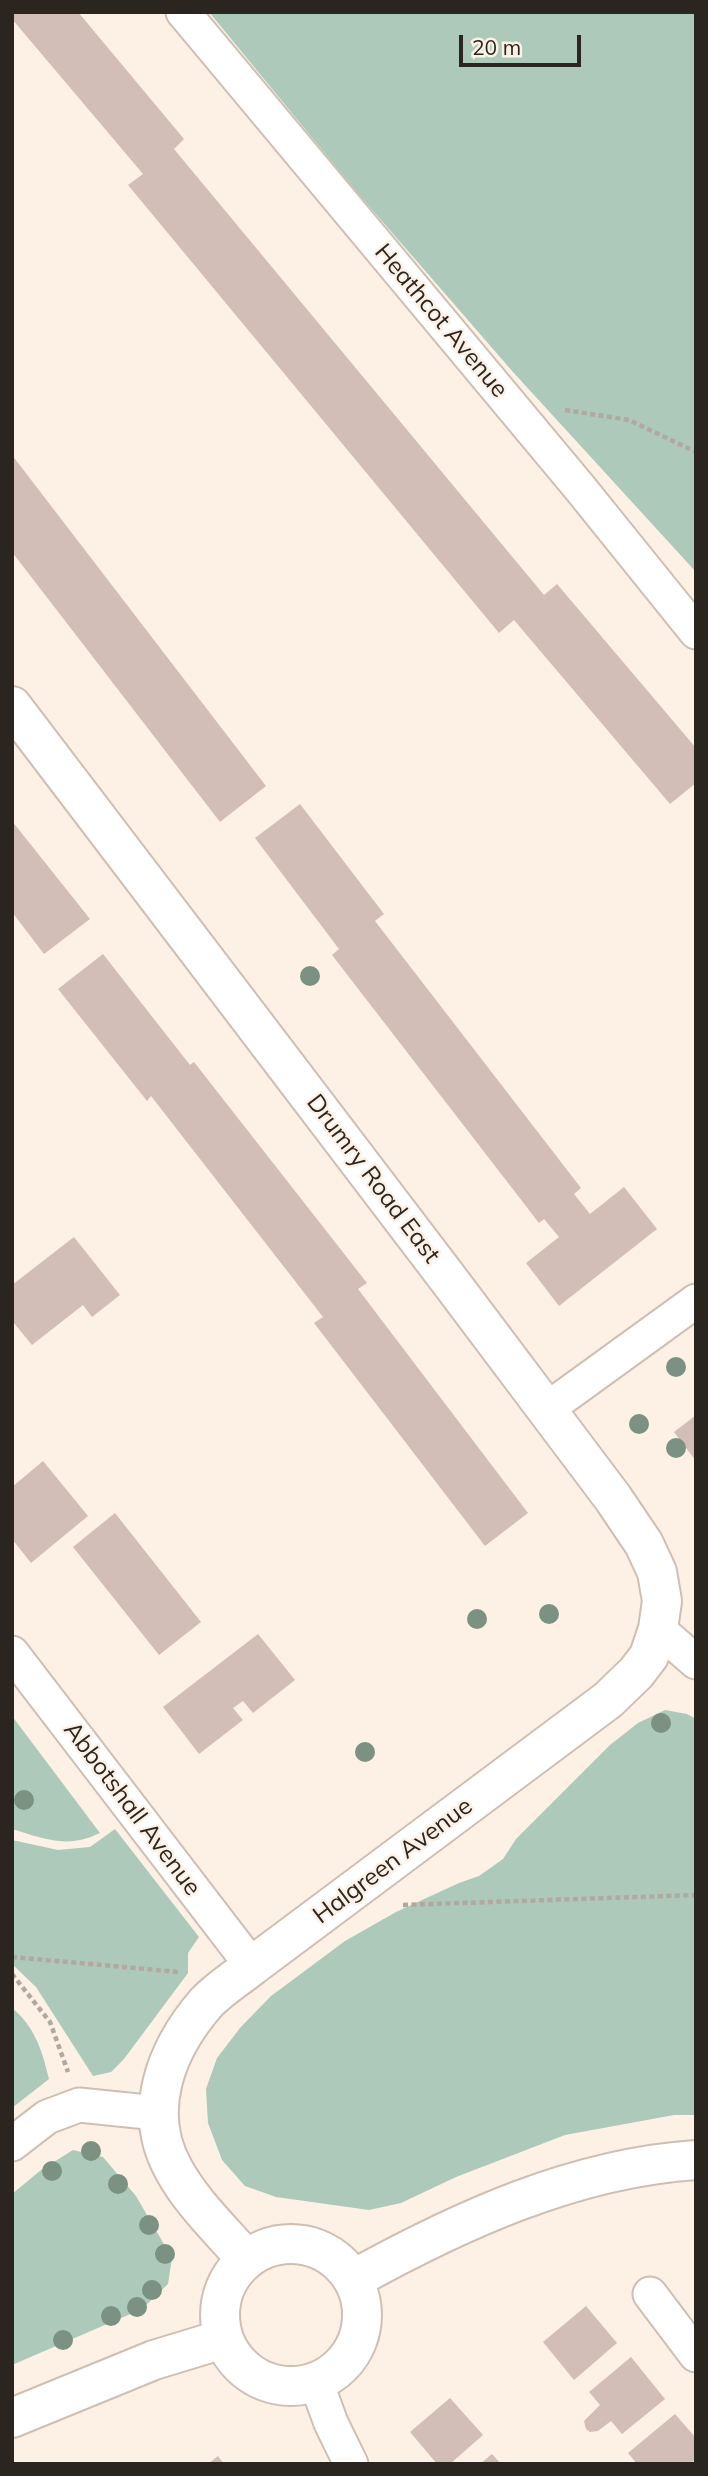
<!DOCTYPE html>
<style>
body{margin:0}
#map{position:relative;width:708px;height:2476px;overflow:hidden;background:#fdf0e5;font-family:Mulish,sans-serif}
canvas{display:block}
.frame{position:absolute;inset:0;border:14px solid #2b2520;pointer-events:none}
.scale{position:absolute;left:459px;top:35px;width:122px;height:32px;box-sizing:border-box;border:4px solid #2b2520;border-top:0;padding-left:9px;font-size:21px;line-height:24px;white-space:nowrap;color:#2b2520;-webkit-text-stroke:5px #fdf0e5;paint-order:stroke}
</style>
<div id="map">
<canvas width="708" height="2476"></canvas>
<div class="frame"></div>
<div class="scale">20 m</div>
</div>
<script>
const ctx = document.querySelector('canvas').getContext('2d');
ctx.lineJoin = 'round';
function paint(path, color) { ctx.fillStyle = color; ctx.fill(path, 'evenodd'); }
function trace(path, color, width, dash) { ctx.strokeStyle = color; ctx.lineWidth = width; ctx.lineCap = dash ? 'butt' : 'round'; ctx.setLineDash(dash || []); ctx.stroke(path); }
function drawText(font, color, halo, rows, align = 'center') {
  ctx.font = font + ' Mulish,sans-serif'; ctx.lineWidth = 5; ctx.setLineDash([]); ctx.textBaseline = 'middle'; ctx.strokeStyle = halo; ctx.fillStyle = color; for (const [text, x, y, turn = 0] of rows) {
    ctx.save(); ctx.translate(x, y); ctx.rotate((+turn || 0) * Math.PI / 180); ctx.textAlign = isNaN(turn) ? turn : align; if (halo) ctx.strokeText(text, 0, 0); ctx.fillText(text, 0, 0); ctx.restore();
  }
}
const green = new Path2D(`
 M209 12H696V572L513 372 355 190Z
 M665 1710 687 1714 696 1719V2115H674L565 2135 456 2177 401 2203 369 2210 276 2197 245 2186 222 2160 208 2123 206 2089 217 2058 240 2028 271 1996 345 1941 396 1912 459 1883 479 1876 503 1859 516 1839 610 1745 638 1723Z
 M12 1716 100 1833C67 1849 45 1839 12 1829Z
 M115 1829 199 1937 188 1953V1973L124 2059 111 2072 93 2076 36 1987 12 1964V1840L58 1850 90 1847Z
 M12 2008C35 2027 42 2050 49 2079L12 2108Z
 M73 2150 103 2157 136 2196 172 2258 168 2284 142 2309 12 2365V2194L41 2170Z`);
const building = new Path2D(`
 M12 12H78L184 139 174 149 544 595 557 584 696 748V783L670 804 514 620 499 633 128 185 143 174 12 19Z
 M12 455 266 786 220 822 12 552Z
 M300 804 384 914 375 921 581 1188 574 1194 590 1214 624 1187 657 1229 559 1306 526 1263 559 1237 544 1219 539 1223 332 955 339 949 255 838Z
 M12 821 90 919 44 954 12 912Z
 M103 954 190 1065 194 1062 367 1283 358 1289 528 1513 485 1546 314 1323 323 1317 151 1096 147 1101 58 989Z
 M74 1237 120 1295 92 1317 83 1305 32 1345 14 1323 12 1324V1285Z
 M696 1415V1461L674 1432Z
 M43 1461 88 1516 31 1563 12 1539V1487Z
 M115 1513 201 1622 159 1655 73 1547Z
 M258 1634 295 1680 253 1713 243 1701 233 1708 243 1720 199 1754 163 1707Z
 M586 2306 617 2343 574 2380 543 2342Z
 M631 2357 665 2399 622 2434 611 2421 598 2431 590 2432 586 2429 584 2421 600 2405 589 2392Z
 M450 2398 483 2435 450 2464H437L410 2432Z
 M675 2414 696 2438V2459L690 2464H637L628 2453Z
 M492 2454 501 2464H480Z
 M218 2456 224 2464H208Z`);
const path = new Path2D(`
 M565 410 629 420 696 452
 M403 1905 696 1895
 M12 1957 179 1972
 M12 1974 50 2022 68 2072`);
const street = new Path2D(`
 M183 12 580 488 696 632
 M547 1409 696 1301
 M658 1629 696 1662
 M12 1653 252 1966
 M12 2144 47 2117 79 2105 157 2113
 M650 2294 696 2355
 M316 2382 331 2423 351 2464`);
const secondary = new Path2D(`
 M12 706 449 1280 613 1498 644 1544 657 1572 662 1601 658 1629 649 1656 636 1673 608 1700 252 1966C237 1978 219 1989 206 2003 166 2049 141 2112 174 2170 192 2203 221 2230 245 2258
 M220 2315a71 71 0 1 1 142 0a71 71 0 1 1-142 0Z
 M354 2279C459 2221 574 2168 696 2160
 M12 2418 154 2360 223 2339`);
const trees = [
 [310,976],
 [676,1367],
 [639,1424],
 [676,1448],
 [549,1614],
 [477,1619],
 [661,1723],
 [365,1752],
 [24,1800],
 [91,2151],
 [52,2171],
 [118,2184],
 [149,2225],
 [165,2254],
 [152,2290],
 [137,2307],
 [111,2316],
 [63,2340]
];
const streetNames = [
 ["Heathcot Avenue",441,321,50],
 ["Drumry Road East",373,1179,53],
 ["Abbotshall Avenue",132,1809,53],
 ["Halgreen Avenue",393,1861,-37]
];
paint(green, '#adc9ba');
paint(building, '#d2beb6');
trace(street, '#cfbfb2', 37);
trace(secondary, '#cfbfb2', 42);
trace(path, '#b2a89f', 4.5, [5, 3.5]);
trace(street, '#fff', 33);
trace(secondary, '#fff', 38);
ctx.fillStyle = '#7b9181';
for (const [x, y] of trees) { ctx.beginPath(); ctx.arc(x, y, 10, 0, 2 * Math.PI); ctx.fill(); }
drawText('24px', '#2b2520', '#fdf0e5', streetNames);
</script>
